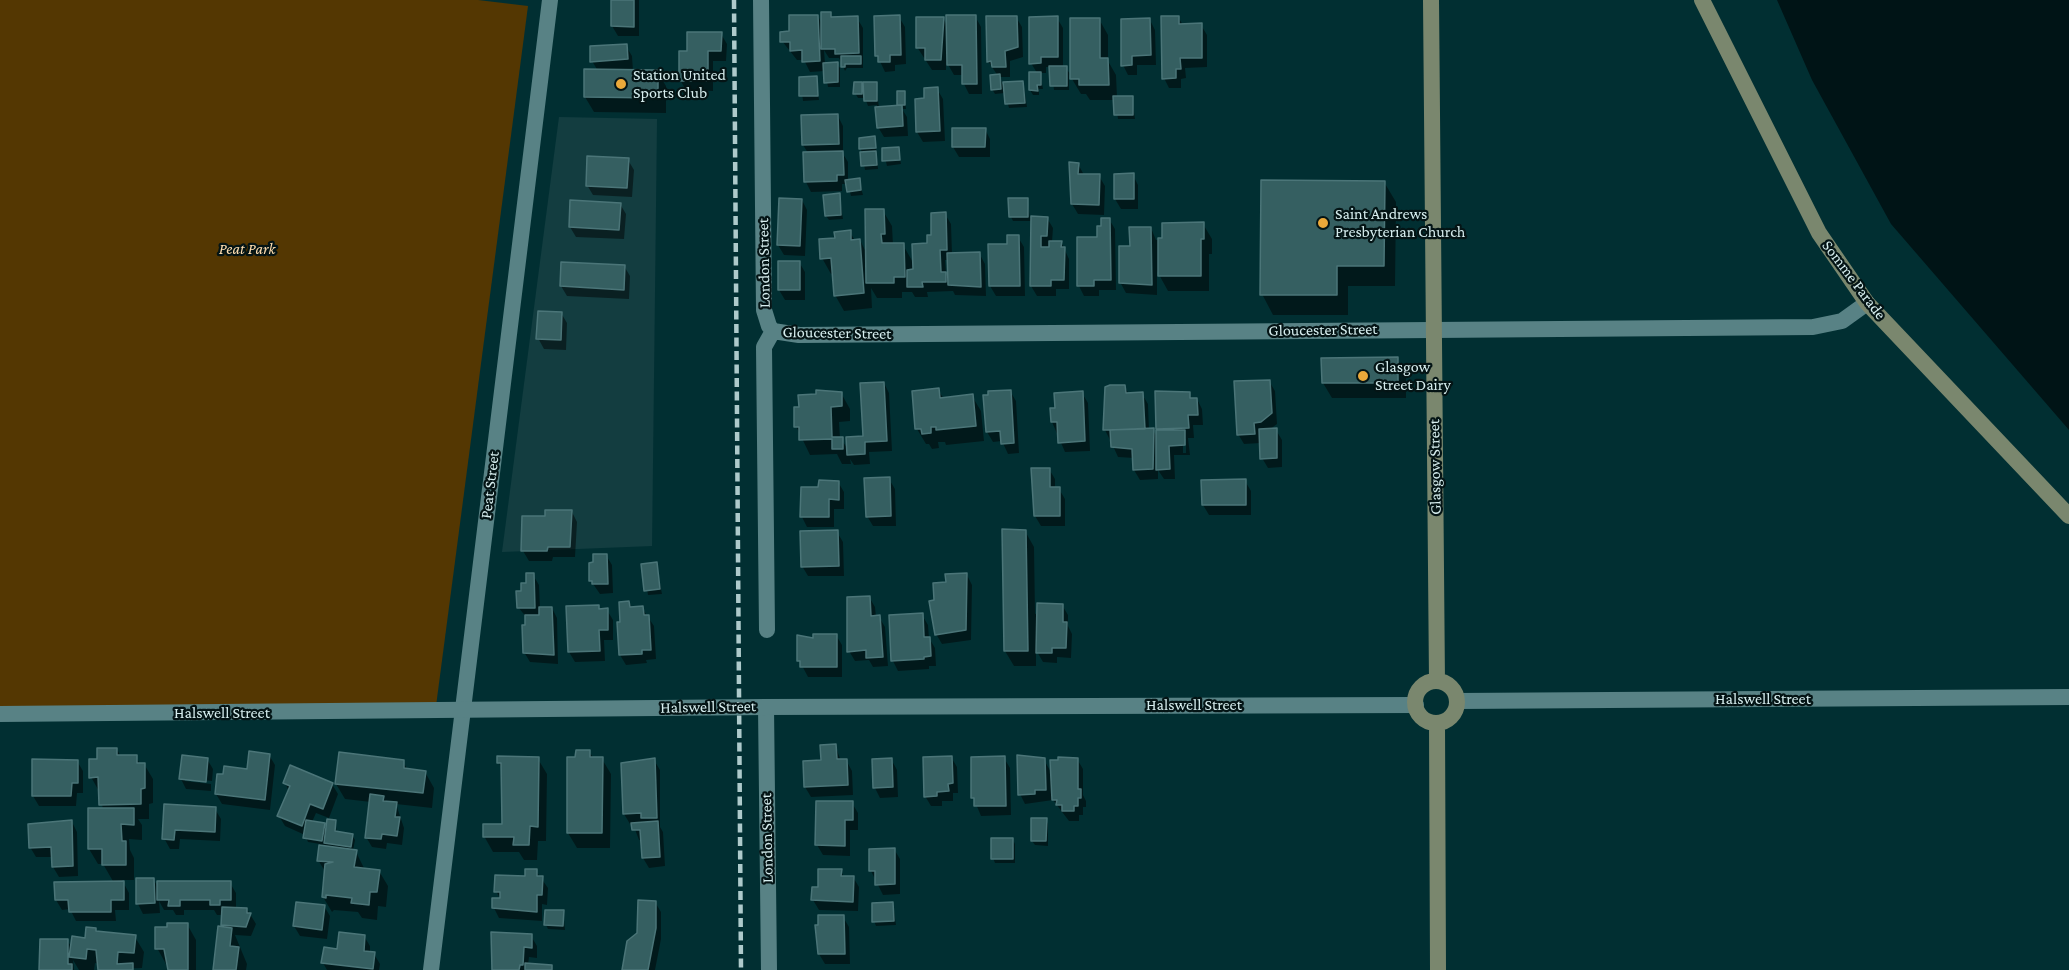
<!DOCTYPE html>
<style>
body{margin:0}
canvas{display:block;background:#012f32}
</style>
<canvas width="2069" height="970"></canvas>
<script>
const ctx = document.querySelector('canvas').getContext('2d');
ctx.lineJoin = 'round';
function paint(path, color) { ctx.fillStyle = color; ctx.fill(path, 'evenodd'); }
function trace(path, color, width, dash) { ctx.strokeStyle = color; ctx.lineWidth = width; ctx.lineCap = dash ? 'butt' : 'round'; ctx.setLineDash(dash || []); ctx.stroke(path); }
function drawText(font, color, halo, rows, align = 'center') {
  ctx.font = font + ' "Crimson Pro",serif'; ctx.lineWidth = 4.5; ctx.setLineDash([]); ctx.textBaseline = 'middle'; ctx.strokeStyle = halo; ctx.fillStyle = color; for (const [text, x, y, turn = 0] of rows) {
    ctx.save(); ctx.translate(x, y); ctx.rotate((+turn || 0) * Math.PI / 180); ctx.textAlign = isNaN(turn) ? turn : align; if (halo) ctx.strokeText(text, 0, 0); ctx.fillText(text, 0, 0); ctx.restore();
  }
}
const built = new Path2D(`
 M559 117 657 119 652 546 502 552Z`);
const green = new Path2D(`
 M0 0H478L528 6 436 706 0 709Z`);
const water = new Path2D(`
 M1777 0H2069V430L1891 224 1812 80Z`);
const shadow = new Path2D(`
 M612 0H639V36H618L612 26Z
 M830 14 833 18H857L863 28V68H847L845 71 839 58H829L824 50 825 64H837L840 68V87H828L825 71 810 72 804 60H797L782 41 818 16 822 24Z
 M975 16 981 27 982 94H969L964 84 963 75H954L946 61V70H932L917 47 943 18 948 27Z
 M899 17 905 27 906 64 895 65V71L885 72 877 55Z
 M1016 17 1022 27 1023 57 1010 61V77H1000L1002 84 1023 82 1027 107 1009 108 1005 93 995 94 992 89 998 76 988 61Z
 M1178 17 1183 25H1201L1207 35V67L1185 68 1186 78 1181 79V88H1169L1164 78Z
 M1057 18 1063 28V68H1066L1072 77 1099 19 1108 35V61L1116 75 1117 98H1132L1135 119H1118L1115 100H1090L1086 94H1081L1069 74V90H1054L1051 67H1046V73H1040L1043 89H1039V95H1033L1030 90 1037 73 1031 63Z
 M1150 20 1155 30 1156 65H1137V75H1128L1123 65Z
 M721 34 727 44 726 61H713V91L686 90 680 80 688 52Z
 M626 46 632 56 633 71H657L666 86V113L594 112 585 97 586 71H598L592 61Z
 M800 78H816L819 100 803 101Z
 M876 83 879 108 900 107 899 104 904 93 906 109H902L907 117 908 136 884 137 878 127 877 105 868 106 865 98H858L855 93 861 84 865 91Z
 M937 89 943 99 945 141 923 142 917 132 925 100Z
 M838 116 843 126V154L848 162V181L859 180 863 195 851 196 848 184H842V191L811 192 806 182 808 153 803 145Z
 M985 129 990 139V157H959L953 147Z
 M875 138 878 169 865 170 861 149Z
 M898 148 901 164 887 166 883 149Z
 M628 160 634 170 632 197 593 195 587 185Z
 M1078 164 1084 175 1099 176 1105 186 1104 215 1078 214 1072 204Z
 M1133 175 1138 185V209H1121L1115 199Z
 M1384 182 1396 202 1395 286H1348V315H1273L1262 294Z
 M839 195 843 219 829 220 826 216Z
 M1027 199 1030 218H1047L1053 228 1052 242H1061L1069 259V289H1056V296H1037L1031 286 1032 221H1013L1011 217Z
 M802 200 807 210 805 256 784 255 778 245Z
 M620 204 626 214 624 239 576 237 570 227Z
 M883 211 892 226 893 245H903L914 264 929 245 945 214 951 224 952 254 979 253 985 264 986 296 955 295 953 291 927 292 928 297H915L912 292H902V298H877L871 288 872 308 844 311 835 295 834 273 831 274 822 258 836 240 850 232 855 241 860 240 867 254ZM945 260H949V280L946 274Z
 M1109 219 1115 229 1116 290H1099V296H1084L1079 286 1103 227Z
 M1203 224 1212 239V254H1209V291H1168L1157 271V295L1126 293 1120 282 1131 247 1151 228 1156 240 1163 239Z
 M1018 237 1024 247 1025 296H996L990 286V245H1009Z
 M799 262 805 272V300H785L779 290Z
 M624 266 630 276 629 299 567 296 561 286Z
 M561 313 567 323 566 350 544 349 538 338Z
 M1397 358 1406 374V398H1332L1323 383V359Z
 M1269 381 1275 391 1277 424 1269 430H1276L1282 440V467L1268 468 1262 458 1261 443 1244 444 1238 434Z
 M884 383 889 393 892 451 869 452 870 464 854 465 850 459 851 464H842L837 454 810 455 796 426 841 393 850 409V421L839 422 840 438 848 449 864 438Z
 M1124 386 1129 394H1142L1148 404 1149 430H1153L1157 437V393L1189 394 1192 399H1197L1202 409 1203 425H1193L1194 438H1188L1190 455H1174L1175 479H1164L1158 470V479L1140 480 1134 470V458L1118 457 1113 446 1105 430ZM1183 439H1186V453H1183Z
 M938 390 944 399 972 396 981 411 984 441 946 445 945 442H938L939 448 932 449 929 444H926L917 429Z
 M1010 391 1016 401 1019 453 1008 454 1002 441 993 442 987 432Z
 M1082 393 1088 403 1090 451 1065 452 1052 422 1056 410Z
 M1049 469 1055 479V489H1059L1065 499V526H1041L1035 516Z
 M889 479 895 489 896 526H873L867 516Z
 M1245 481 1251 491V515H1209L1203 505Z
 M838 482 844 492V509H834V527H807L802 517 820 489Z
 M572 512 577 522 575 557H553L552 561H529L523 551 547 518Z
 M1025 531 1034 547 1035 614 1062 605 1068 615V626L1072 634 1071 658 1057 657V663L1043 662 1036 650V666H1014L1005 651Z
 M837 532 843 542 844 576H808L802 566Z
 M606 555 612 565 613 593 600 594 591 581Z
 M656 564 662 594 648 595 643 565Z
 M533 575 539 585 540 609 552 608 557 618 558 664 530 662 524 652 527 618 518 607 522 593Z
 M967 575 972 585 971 640 942 644 936 634 935 602Z
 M869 597 875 607 876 617H879L885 627 888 666 873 667 869 660 855 661 849 651Z
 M629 602 632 608H642L654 626 656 659 646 660 647 663 626 665 620 655Z
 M568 607H598L600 610H607L613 620V640H604L605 661 575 662 569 652Z
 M922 615 928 625 929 638 935 648 936 666H929V669L898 671 893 661Z
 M836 635 842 645V677H808L799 660V637L806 636 808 639Z
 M835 745 841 761 846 760 852 771 853 795 811 797 805 787Z
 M117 749 121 757H136L140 764H144L153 779V803L149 804V819H138L142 825V840L129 839 130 850 134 858V880H122L129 893V910H115L116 921H76L70 909 62 910 56 900 114 883 103 864H98L89 849 103 810 100 793 91 777 98 760Z
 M589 751 594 759H602L611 774 610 848H577L568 833 577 759Z
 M269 755 275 765 270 810 222 804 216 794Z
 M951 757 957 767 958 793H953V801H942V806H931L925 796Z
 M1004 758 1010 768 1011 815 981 816 973 797Z
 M207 759 213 769 212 781 185 778V781L211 784V791L186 789 181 779Z
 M538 759 547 774 546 841H538L537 860H524L519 852H493L484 836 503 826 502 769 499 763Z
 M891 759 897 770 898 797 880 798 875 788Z
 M1077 759 1083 769V795L1086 801V807H1083V815H1079V821H1069L1053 800 1025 804 1020 794 1044 760 1051 772Z
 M654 760 660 770V827L663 832 665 866 649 868 643 858 642 840H639L633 824H630L624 814Z
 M77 761 83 771V793H77L76 806H39L33 796Z
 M403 762 408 770 425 772 434 788 432 808 396 804 404 828 402 845 387 843 386 849 372 847 366 837 371 802 345 799 336 784Z
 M285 783 332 784 338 794 329 818 316 813 312 822 324 824 327 830 335 821 337 833 352 835 355 840 353 851 356 852 365 870 379 871 388 886 386 907 378 906 377 920 362 918 358 912 334 910 332 912 323 897 326 873 318 860 320 844 308 842 305 835 285 826 279 816 289 791Z
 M852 803 858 813V830H850V856L823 855 817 845Z
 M166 806 215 809 221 819 220 841 180 839 179 849H170L164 838Z
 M1046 820 1048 824V846L1035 845 1032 841Z
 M72 822 77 832 78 876 59 877 53 867V857H36L30 847Z
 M1013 840 1015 844V863H995L993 858Z
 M894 849 900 859V894L883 895 871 871Z
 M536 871 548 888 547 905 542 904V921L499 918 494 908 501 900 496 891Z
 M841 871 844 877H853L859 887 858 911 819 910 813 900 819 889Z
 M153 879 159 888 230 883 236 893V909H247L256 924 251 936 235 935 247 964 246 970H214L225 928 223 915H217L214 910H184V915H176L173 910H164L159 901 160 913 143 914 138 904Z
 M655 902 661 912V939L655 970H624Z
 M893 904 896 925 876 926 874 921Z
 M324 906 330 916 327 939 300 936 294 926Z
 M563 912 565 930 548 929 546 925Z
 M843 917 849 927 850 964H825L819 954V926Z
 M187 924 196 940V970H169V964H166L157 948Z
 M97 933 135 937 144 952 142 968 99 970V964L95 963 94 970H79L73 960 74 970H41L67 940 72 948Z
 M364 936 370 946V953L374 954 380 964 379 970H327L323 963 338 950Z
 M531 936 537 946V958L529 957 528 965 551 967 553 970H493Z`);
const building = new Path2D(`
 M611 0H634V27L611 26Z
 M821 12H831V17L858 16 859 53 835 54V49H821Z
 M789 15H818L820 61 802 62V50L790 51V42H780V32L789 31Z
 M900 15 901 55H890V62H878V56H875L874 16Z
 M946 15H976L977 84H962V65H947Z
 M986 16H1017L1018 47 1005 51 1006 67H992L991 61 987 62Z
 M1058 16V57H1041V63L1029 64V17Z
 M1161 16H1179V24L1202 23V58H1180L1181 69H1176V78L1162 79Z
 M916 17H944L941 60H925V48H916Z
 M1070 18H1100V58H1108L1109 85H1079V79H1070Z
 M1150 18 1151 55 1132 56V65L1121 66V19Z
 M687 32H722L721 51H708V81H679V51H687Z
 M627 44 628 59 590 62V46Z
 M841 56H861V64H845V67H841Z
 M838 62V82L824 83 823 63Z
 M1049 66H1067V86H1050Z
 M584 69 658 70V98L584 97Z
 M1029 72H1041V85H1037L1038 91 1029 90Z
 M1000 74 1001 89 991 90 990 75Z
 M817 76 818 96H799V77Z
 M1023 81 1025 103 1005 104 1003 82Z
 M854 82H862V94H853Z
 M863 82H877V101H864Z
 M938 87 940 131 916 132 915 99 924 98V88Z
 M897 91H905V105H897Z
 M1113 96H1133V115H1114Z
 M902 105 903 126 877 128 875 107Z
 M838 114 839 144 802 145 801 115Z
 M952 128H986L985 147H952Z
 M875 136 876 148 859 149V138Z
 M899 147 900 160 882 161V148Z
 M843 151 844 175H837V181L804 182 803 152Z
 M876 151 877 165 861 166 860 152Z
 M587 156 629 158 627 188 586 186Z
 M1069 162 1079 163 1078 174H1100L1099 205 1071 204Z
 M1134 173V199H1114V174Z
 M860 178 861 190 847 192 845 180Z
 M1261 180 1385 181 1384 266H1337V295H1260Z
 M840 193 841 215 825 216 823 195Z
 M779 198 802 199 800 246 777 245Z
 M1008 198H1028V217H1009Z
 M570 200 621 203 619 230 569 227Z
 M865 209H884L885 234H881L882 243H904L905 277H894V283H866Z
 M946 212 947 250H940L941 272H946V282H922L923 287H907V270L913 269 912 244 927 243V235H931V213Z
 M1031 216 1048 217 1047 236H1041V247H1049V241H1062L1061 247H1065L1064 280H1051V286H1030Z
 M1101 218H1110L1111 280H1094V286H1077V237H1097V226H1101Z
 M1204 222V239H1201V276H1158V238H1162V223Z
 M1129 227H1151L1152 285 1119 283V246H1130Z
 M851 230V240L860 239 864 293 834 296 831 258 820 259 819 239 835 238 834 232Z
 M1007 235H1019L1020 286H989L988 244H1007Z
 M980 252 981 287 948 285 947 253Z
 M778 261H800V290H778Z
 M561 262 625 265 624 290 560 286Z
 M538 311 562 312 561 340 536 339Z
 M1398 357V383H1322L1321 358Z
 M1270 380 1272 413 1261 422 1254 423 1255 434 1237 435 1234 381Z
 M884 382 887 441 865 442V454L847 455 846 437 863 436 860 383Z
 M1110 385H1125L1126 393 1143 392 1145 429 1103 430 1105 387Z
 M939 388 940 398 973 394 976 426 936 430V427H931V433L922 434 921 429H915L912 391Z
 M816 390 842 392V406L831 407 832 437H843V449H832V439L799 440V427H794V407H799L798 395 816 394Z
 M1011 390 1014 443 1001 444 1000 431 986 432 983 395H988V391Z
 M1083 391 1085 441 1058 443 1057 422H1051L1050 408H1055L1054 393Z
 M1155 391 1190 392V398H1197L1198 415H1188L1189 428 1156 429Z
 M1154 428 1153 469 1133 470 1132 449 1111 447 1110 430Z
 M1277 428V458L1260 459 1259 429Z
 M1156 430H1185V445L1169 446 1170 469 1156 470Z
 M1031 468H1050V487H1060V516H1034Z
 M890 477 891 516 866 517 864 478Z
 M1246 479V505H1202L1201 480Z
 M819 480 839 481V500L829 499V517H800L801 487H818Z
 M545 510H572L570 547H548L547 551H521L522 516H545Z
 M1002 529 1026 530 1028 651H1004Z
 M838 530 839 566 801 567 800 531Z
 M593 554H607L608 584H592V581H589V563L593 562Z
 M657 562 660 589 644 591 641 564Z
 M526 573H534L535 608H517L516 591H521V583H526Z
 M967 573 966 630 935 635 929 601 934 600 933 583 946 582 945 574Z
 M870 596 871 616 880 615 883 657 866 658V650L847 652V597Z
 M629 601 630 607 643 606 644 615H649L651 650H642V654L619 655 617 622H620L619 602Z
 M1037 603 1063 604V622H1067L1066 648H1052V653H1036Z
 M599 605V609L608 608V630H599L600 651 568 652 566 606Z
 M539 607H552L554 655 523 653 522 625H525V615H539Z
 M923 613 924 637H930L931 656 924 657V659L891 661 889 615Z
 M813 634H837V667H800V661H797V635L813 638Z
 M836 744 837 759H847L848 785 804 787 803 761 821 760 820 745Z
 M97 748H117V755H137V763H145V788L141 789V804L99 805 98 777 89 778V759H97Z
 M576 750H590V757H603L602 833H567V757H575Z
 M249 751 270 754 265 800 215 794 217 774H223L224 766 247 769Z
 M339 752 404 760V768L426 771 423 793 335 784Z
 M182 755 208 758 206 782 179 779Z
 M1017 755 1045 758 1046 790H1035V794L1018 795Z
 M497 756 539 757 538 827 530 826 529 845H513L514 837H483V824H502L501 763H497Z
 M952 756 953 783 948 784 949 791 937 792V796L924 797 923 757Z
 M1005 756 1006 806H974V798H971V757Z
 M1058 757 1078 758V789H1081V798H1078V806H1074V811H1062V805H1056L1057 800H1052L1050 760H1058Z
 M655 758 657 818H641V813L623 814 621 763Z
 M892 758 893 787 873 788 872 759Z
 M32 759 78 760V783H72L71 796H32Z
 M290 765 333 783 323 809 310 804 302 826 277 816 290 786 283 783Z
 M370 794 384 796 383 801 397 802 395 817H400L397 836 382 834 381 839 365 838Z
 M816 801H853V820H845V846L815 845Z
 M164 804 216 807 215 832 175 830 174 840 162 839Z
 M88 808H134V825L121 824 122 841H126V865H102V849H88Z
 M1031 818H1047L1046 841H1031Z
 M327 819 336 820 335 831 353 834 351 847 324 843Z
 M72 820 73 866 52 867 51 847 29 848 28 824Z
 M306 820 325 823 322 841 303 838Z
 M658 821 660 857 642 858 640 830H632L631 823Z
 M991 838H1013V859H991Z
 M319 845 357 850 354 867 380 870 377 892H370L369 905 351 903 352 898 326 895V898L322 897 325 864 333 862 317 861Z
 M895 848V884L875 885V871H869V849Z
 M525 869H537V876H543L542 895H537V912L492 908V898H500V892H494L495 875 525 876Z
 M818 869H842L841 876H854L853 902 811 900 812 887H818Z
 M136 878H154L155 903 136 904Z
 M124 881V900H111V912H69L68 900H55L54 882Z
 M157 881H231V900H220V905H210V900H180V906H168L169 900H157Z
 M638 900 656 901V928L648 970H622L627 941 637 933Z
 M296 902 325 905 322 930 293 926Z
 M893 902 894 921 872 922V903Z
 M222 907 247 908V913H251L246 927 221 925Z
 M545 910H564L563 926 544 925Z
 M818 915H844L845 954H818L815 925H818Z
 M167 923H188V970H168L164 949H155V927H167Z
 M218 926 232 928 230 946 239 947 236 970H213Z
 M86 927 96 928V931L136 935 134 953 118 952 117 964 133 963V970H98L96 950 87 949 86 959 69 957 72 936 85 938Z
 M339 932 365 935 364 951 375 952 373 969 321 963 324 947 337 949Z
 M491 932 532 934V948L524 947 523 965H520L519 970H492Z
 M40 939H68V964H72V970H39Z
 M525 963 552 965V970H525Z`);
const minor = new Path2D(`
 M761 0 764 310 769 326 773 331
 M773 331 799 335 1813 327 1842 321 1867 303
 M767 630 764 347 773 331
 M766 707 769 970
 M431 970 550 0`);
const tertiary = new Path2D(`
 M1457 701 2069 697
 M0 714 766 707 1416 705`);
const secondary = new Path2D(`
 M1431 0 1437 681
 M1702 0 1819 233 1867 303 2069 516
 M1415 702a21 21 0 1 1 42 0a21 21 0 1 1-42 0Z
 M1437 723 1438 970`);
const rail = new Path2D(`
 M734 0 741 970`);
const markers = [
 [621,84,6,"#eba93a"],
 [1323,223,6,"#eba93a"],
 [1363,376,6,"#eba93a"]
];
const poiNames = [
 ["Station United",633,75],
 ["Sports Club",633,93],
 ["Saint Andrews",1335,214],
 ["Presbyterian Church",1335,232],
 ["Glasgow",1375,367],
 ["Street Dairy",1375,385]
];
const parkNames = [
 ["Peat Park",247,249]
];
const streetNames = [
 ["London Street",764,263,-91],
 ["Somme Parade",1854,280,53],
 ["Gloucester Street",1323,330,-1],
 ["Gloucester Street",837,333,1],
 ["Glasgow Street",1435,467,-91],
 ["Peat Street",490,485,-83],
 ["Halswell Street",1763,699],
 ["Halswell Street",1194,705],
 ["Halswell Street",708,707,-1],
 ["Halswell Street",222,713],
 ["London Street",767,838,-91]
];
paint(built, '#133d40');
paint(green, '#543702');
paint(water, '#001416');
paint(shadow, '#0007');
paint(building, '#355f61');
trace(building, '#4b7578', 1.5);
trace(minor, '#588285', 16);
trace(tertiary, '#588285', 16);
trace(secondary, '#7a876e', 16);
trace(rail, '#aecacb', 4.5, [9, 4.5]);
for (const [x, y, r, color] of markers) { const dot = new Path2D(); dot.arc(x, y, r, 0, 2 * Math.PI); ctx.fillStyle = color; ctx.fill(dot); trace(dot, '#041415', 2); }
drawText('16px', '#d6edee', '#041415', poiNames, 'left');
drawText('italic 16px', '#feddaf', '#041415', parkNames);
drawText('16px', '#d6edee', '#041415', streetNames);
</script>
